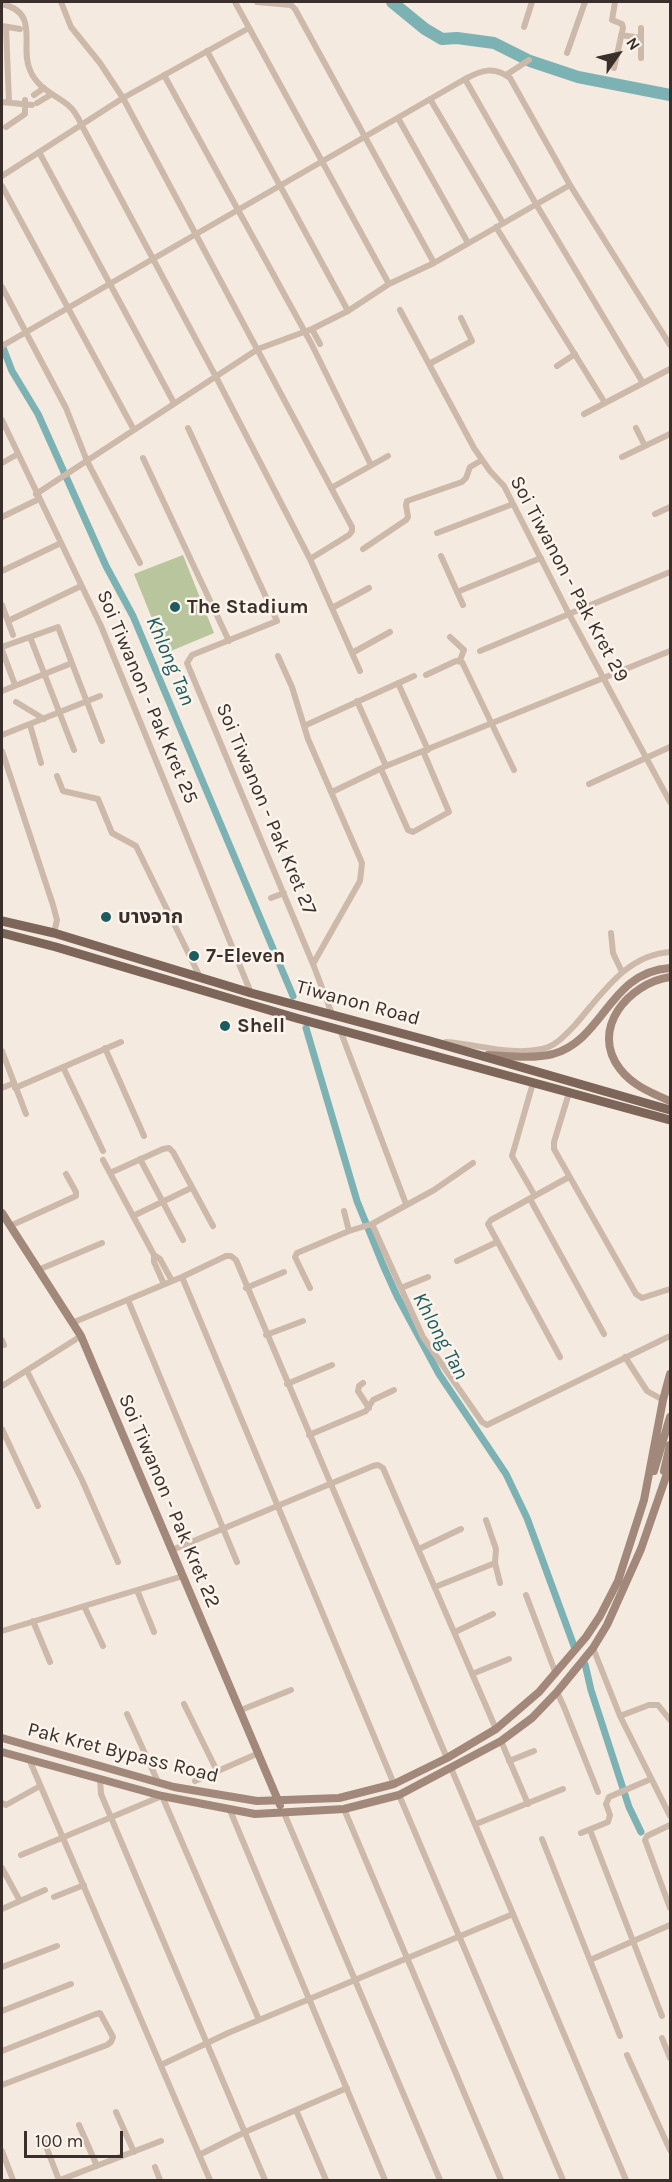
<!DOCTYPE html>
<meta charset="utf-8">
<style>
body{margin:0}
#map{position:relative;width:672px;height:2182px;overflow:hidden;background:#f4eadf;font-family:Karla,sans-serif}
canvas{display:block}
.frame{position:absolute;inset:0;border:3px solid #3a2f2a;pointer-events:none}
.north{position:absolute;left:588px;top:24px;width:60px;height:60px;-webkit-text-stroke:4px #fbf4ec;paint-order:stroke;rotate:56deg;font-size:16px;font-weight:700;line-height:24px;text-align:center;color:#3a2f2a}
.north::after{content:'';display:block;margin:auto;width:21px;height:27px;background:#3a2f2a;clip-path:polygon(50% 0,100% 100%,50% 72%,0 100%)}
.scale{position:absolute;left:24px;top:2131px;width:99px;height:27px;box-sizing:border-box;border:3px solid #3a2f2a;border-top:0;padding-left:8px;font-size:18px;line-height:21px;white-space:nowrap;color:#3a2f2a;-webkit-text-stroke:4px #fbf4ec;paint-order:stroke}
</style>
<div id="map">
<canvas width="672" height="2182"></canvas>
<div class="frame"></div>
<div class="north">N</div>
<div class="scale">100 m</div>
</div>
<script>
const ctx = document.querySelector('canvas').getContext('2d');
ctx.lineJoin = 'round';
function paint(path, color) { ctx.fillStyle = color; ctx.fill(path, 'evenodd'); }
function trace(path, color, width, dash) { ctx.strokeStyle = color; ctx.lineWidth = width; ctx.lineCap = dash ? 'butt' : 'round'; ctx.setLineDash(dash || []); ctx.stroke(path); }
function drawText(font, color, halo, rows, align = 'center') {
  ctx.font = font + ' Karla,"Noto Sans Thai",sans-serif'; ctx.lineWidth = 5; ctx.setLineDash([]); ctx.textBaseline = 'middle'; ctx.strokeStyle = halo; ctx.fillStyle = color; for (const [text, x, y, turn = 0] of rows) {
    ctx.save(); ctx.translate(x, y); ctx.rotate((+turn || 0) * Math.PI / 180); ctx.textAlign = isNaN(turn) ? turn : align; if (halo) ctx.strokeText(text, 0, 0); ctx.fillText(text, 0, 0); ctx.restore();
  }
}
const green = new Path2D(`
 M183 555 214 633 166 653 134 574Z`);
const canal = new Path2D(`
 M2 345 12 371 38 414 106 566 133 616 293 996
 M306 1028 357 1201 383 1265 397 1296 439 1374 506 1474 527 1518 574 1646
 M585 1664 591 1690 629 1807 641 1832`);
const river = new Path2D(`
 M392 2 425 29 442 39 457 38 494 43 530 61 578 77 670 95`);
const street = new Path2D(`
 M61 2 71 27 100 63 123 98 352 527V531L349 535 310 559
 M235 2 389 284
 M257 2 291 5 295 9 434 263
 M2 4C41 13 19 46 30 70 37 88 54 94 68 105 74 110 78 117 81 124L215 375 310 559 360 671
 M2 26 20 29
 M6 27 9 102
 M524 27 532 2
 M641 28V58
 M621 35 641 38
 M207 51 348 311
 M567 53 585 2
 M614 68 623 28 622 24 612 20 615 2
 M164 75 311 343 371 465
 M506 75 529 60
 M465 79 536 204 643 383
 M34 95 44 88
 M430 99 503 223
 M2 102 32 105
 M37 103 52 94
 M398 118 468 243
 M6 127 25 114V100
 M39 152 174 403
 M2 176 123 98 249 28
 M2 186 134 430
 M496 227 605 403
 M2 287 66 408 87 461 140 563
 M400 310 474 448 490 471 504 486 569 614 670 802
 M312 329 320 344
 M2 346 465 79C482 70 494 66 510 78L570 185 670 345
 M429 364 472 341 461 318
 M557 366 575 354
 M584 414 670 369
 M2 420 101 626 251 993
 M188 428 277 621 192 655 187 663 313 964 332 1014
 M636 428 645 446
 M622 457 670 434
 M143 458 229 641
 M2 463 18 454
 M331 488 388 456
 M36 494 258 349 312 329 348 311 389 284 434 263 570 185
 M655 514 670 507
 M2 517 39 499
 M437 533 513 504
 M363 549 406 520 408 517 406 505 407 501 462 482 466 478 470 467 482 460
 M441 556 463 605
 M2 571 61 543
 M457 592 541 558
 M2 605 13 635
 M332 608 369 588
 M8 621 81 586
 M30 637 74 750
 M450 637 464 650 460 660
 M2 647 58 627 102 741
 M2 650 15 685
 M480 651 670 572
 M352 653 390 632
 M278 656 292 687 308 739 362 863 360 881 313 964
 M426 675 456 661 462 662 514 770
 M398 683 428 750
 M2 691 72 663
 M357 701 386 766
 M16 702 44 719
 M30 725 41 763
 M304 726 414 676
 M2 735 100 696
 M2 751 53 905 57 920 54 933
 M381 769 408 830 413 832 449 812 423 751
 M57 776 63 791 98 799 112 833 136 846 200 977
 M589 784 670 747
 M332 792 386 766 670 651
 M271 898 284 893
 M611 933 613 953 622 972
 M340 1030 406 1204
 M446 1042C477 1044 511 1056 542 1049 556 1046 565 1035 575 1025 602 994 626 955 670 952
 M105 1048 144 1136
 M2 1051 26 1114
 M63 1067 103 1151
 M533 1083 512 1156 535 1196
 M2 1088 14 1083
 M15 1088 121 1042
 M569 1093 554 1142V1149L636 1294 642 1298 670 1289
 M140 1159 183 1240
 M103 1160 154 1255
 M110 1173 163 1149 169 1148 173 1152 213 1226
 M530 1199 604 1334
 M344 1211 349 1231
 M133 1216 191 1188
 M372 1224 423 1337 482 1422 487 1425 668 1337
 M10 1226 76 1196V1192L66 1174
 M457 1261 497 1242
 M38 1270 102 1243
 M182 1277 394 1784
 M164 1284 154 1262V1255L160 1259 172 1281
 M246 1288 284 1272
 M310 1288 295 1257 297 1253 349 1231 372 1224 434 1190 473 1163
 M401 1288 428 1277
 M128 1300 237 1562
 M72 1323 182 1277 226 1256H231L236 1260 447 1758
 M266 1335 303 1321
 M2 1340 4 1345
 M560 1357 488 1224 491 1220 569 1177
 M625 1357 647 1391 663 1400
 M27 1371 82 1480 118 1562
 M363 1383 359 1386 358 1391 369 1408
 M287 1384 332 1365
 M2 1386 81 1336
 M2 1429 38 1506
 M309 1435 366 1411 373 1400 394 1390
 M419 1549 461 1529
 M172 1550 373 1466 378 1465 383 1468 496 1729
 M495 1563 500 1583
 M435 1587 495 1563 496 1549 486 1520
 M137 1590 154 1632
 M526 1595 556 1674
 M84 1606 103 1646
 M33 1621 50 1662
 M2 1631 183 1576
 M455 1632 493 1614
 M593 1648 620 1716 670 1816
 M472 1674 509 1659
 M557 1692 564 1707 598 1792
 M184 1704 217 1771
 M241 1710 291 1690
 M127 1714 158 1782
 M620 1716 649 1705H658L670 1720
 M501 1741 528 1804
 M29 1759 210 2180
 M509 1761 534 1751
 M451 1768 626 2180
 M100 1779 101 1794 265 2180
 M195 1781 259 1753
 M399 1795 563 2180
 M2 1803 6 1805 40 1786
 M229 1808 385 2180
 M344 1809 501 2180
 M284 1813 440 2180
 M476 1824 563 1789
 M670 1825 647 1836 645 1840 670 1908
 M590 1830 662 2016
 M581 1833 608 1822 610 1815 606 1804 609 1797 651 1779
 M542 1839 620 2036
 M21 1855 162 1796 259 2020
 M2 1868 20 1901
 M54 1897 84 1885
 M2 1909 45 1890
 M590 1960 670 1925
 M2 1967 57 1946
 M2 2011 71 1984
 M662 2038 670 2058
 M2 2051 96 2014 100 2013 113 2037 111 2042 107 2045 2 2085
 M627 2055 670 2150
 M161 2065 228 2033 513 1914
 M296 2110 326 2180
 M116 2112 134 2152
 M79 2125 97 2166
 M44 2141 59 2180
 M2 2151 13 2180
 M199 2155 245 2132 347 2088
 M155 2167 160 2180
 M60 2180 161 2141`);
const secondary = new Path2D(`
 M670 977C629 983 589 1029 620 1069 633 1086 652 1093 670 1101
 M488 1055C509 1056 532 1059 553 1054 604 1040 609 972 670 968
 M2 1213 81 1336 280 1805
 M654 1471 670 1417
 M664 1471 670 1445
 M2 1738 174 1787 257 1801 339 1798 394 1784 447 1758 496 1729 539 1692 586 1637 600 1616 618 1581 644 1500 663 1400 670 1374
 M2 1752 162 1796 255 1814 344 1809 399 1795 501 1741 532 1718 557 1692 593 1648 607 1625 641 1549 670 1465`);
const primary = new Path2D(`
 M2 921 54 933 251 993 430 1041 670 1110
 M2 933 56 947 296 1018 670 1120`);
const markers = [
 [175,607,6,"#1c5c5f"],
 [106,917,6,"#1c5c5f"],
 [194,956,6,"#1c5c5f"],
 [225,1026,6,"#1c5c5f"]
];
const streetNames = [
 ["Soi Tiwanon - Pak Kret 29",569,579,62],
 ["Soi Tiwanon - Pak Kret 25",147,697,67],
 ["Soi Tiwanon - Pak Kret 27",266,809,67],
 ["Tiwanon Road",358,1003,15],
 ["Soi Tiwanon - Pak Kret 22",169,1501,67],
 ["Pak Kret Bypass Road",123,1753,14]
];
const poiNames = [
 ["The Stadium",187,607],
 ["บางจาก",118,917],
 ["7-Eleven",206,956],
 ["Shell",237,1026]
];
const waterNames = [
 ["Khlong Tan",170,661,67],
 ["Khlong Tan",440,1336,62]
];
paint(green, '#b8c59d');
trace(canal, '#7cb2b3', 7);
trace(river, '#7cb2b3', 12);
trace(street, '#cdb9aa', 6);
trace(secondary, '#a1887b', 8);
trace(primary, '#7d655a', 9);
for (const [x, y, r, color] of markers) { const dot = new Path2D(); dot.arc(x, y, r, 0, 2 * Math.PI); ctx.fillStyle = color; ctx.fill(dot); trace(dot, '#fbf4ec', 2); }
drawText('20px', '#3a2f2a', '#fbf4ec', streetNames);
drawText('bold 20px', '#3a2f2a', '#fbf4ec', poiNames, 'left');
drawText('italic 21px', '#1c5c5f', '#fbf4ec', waterNames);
</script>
